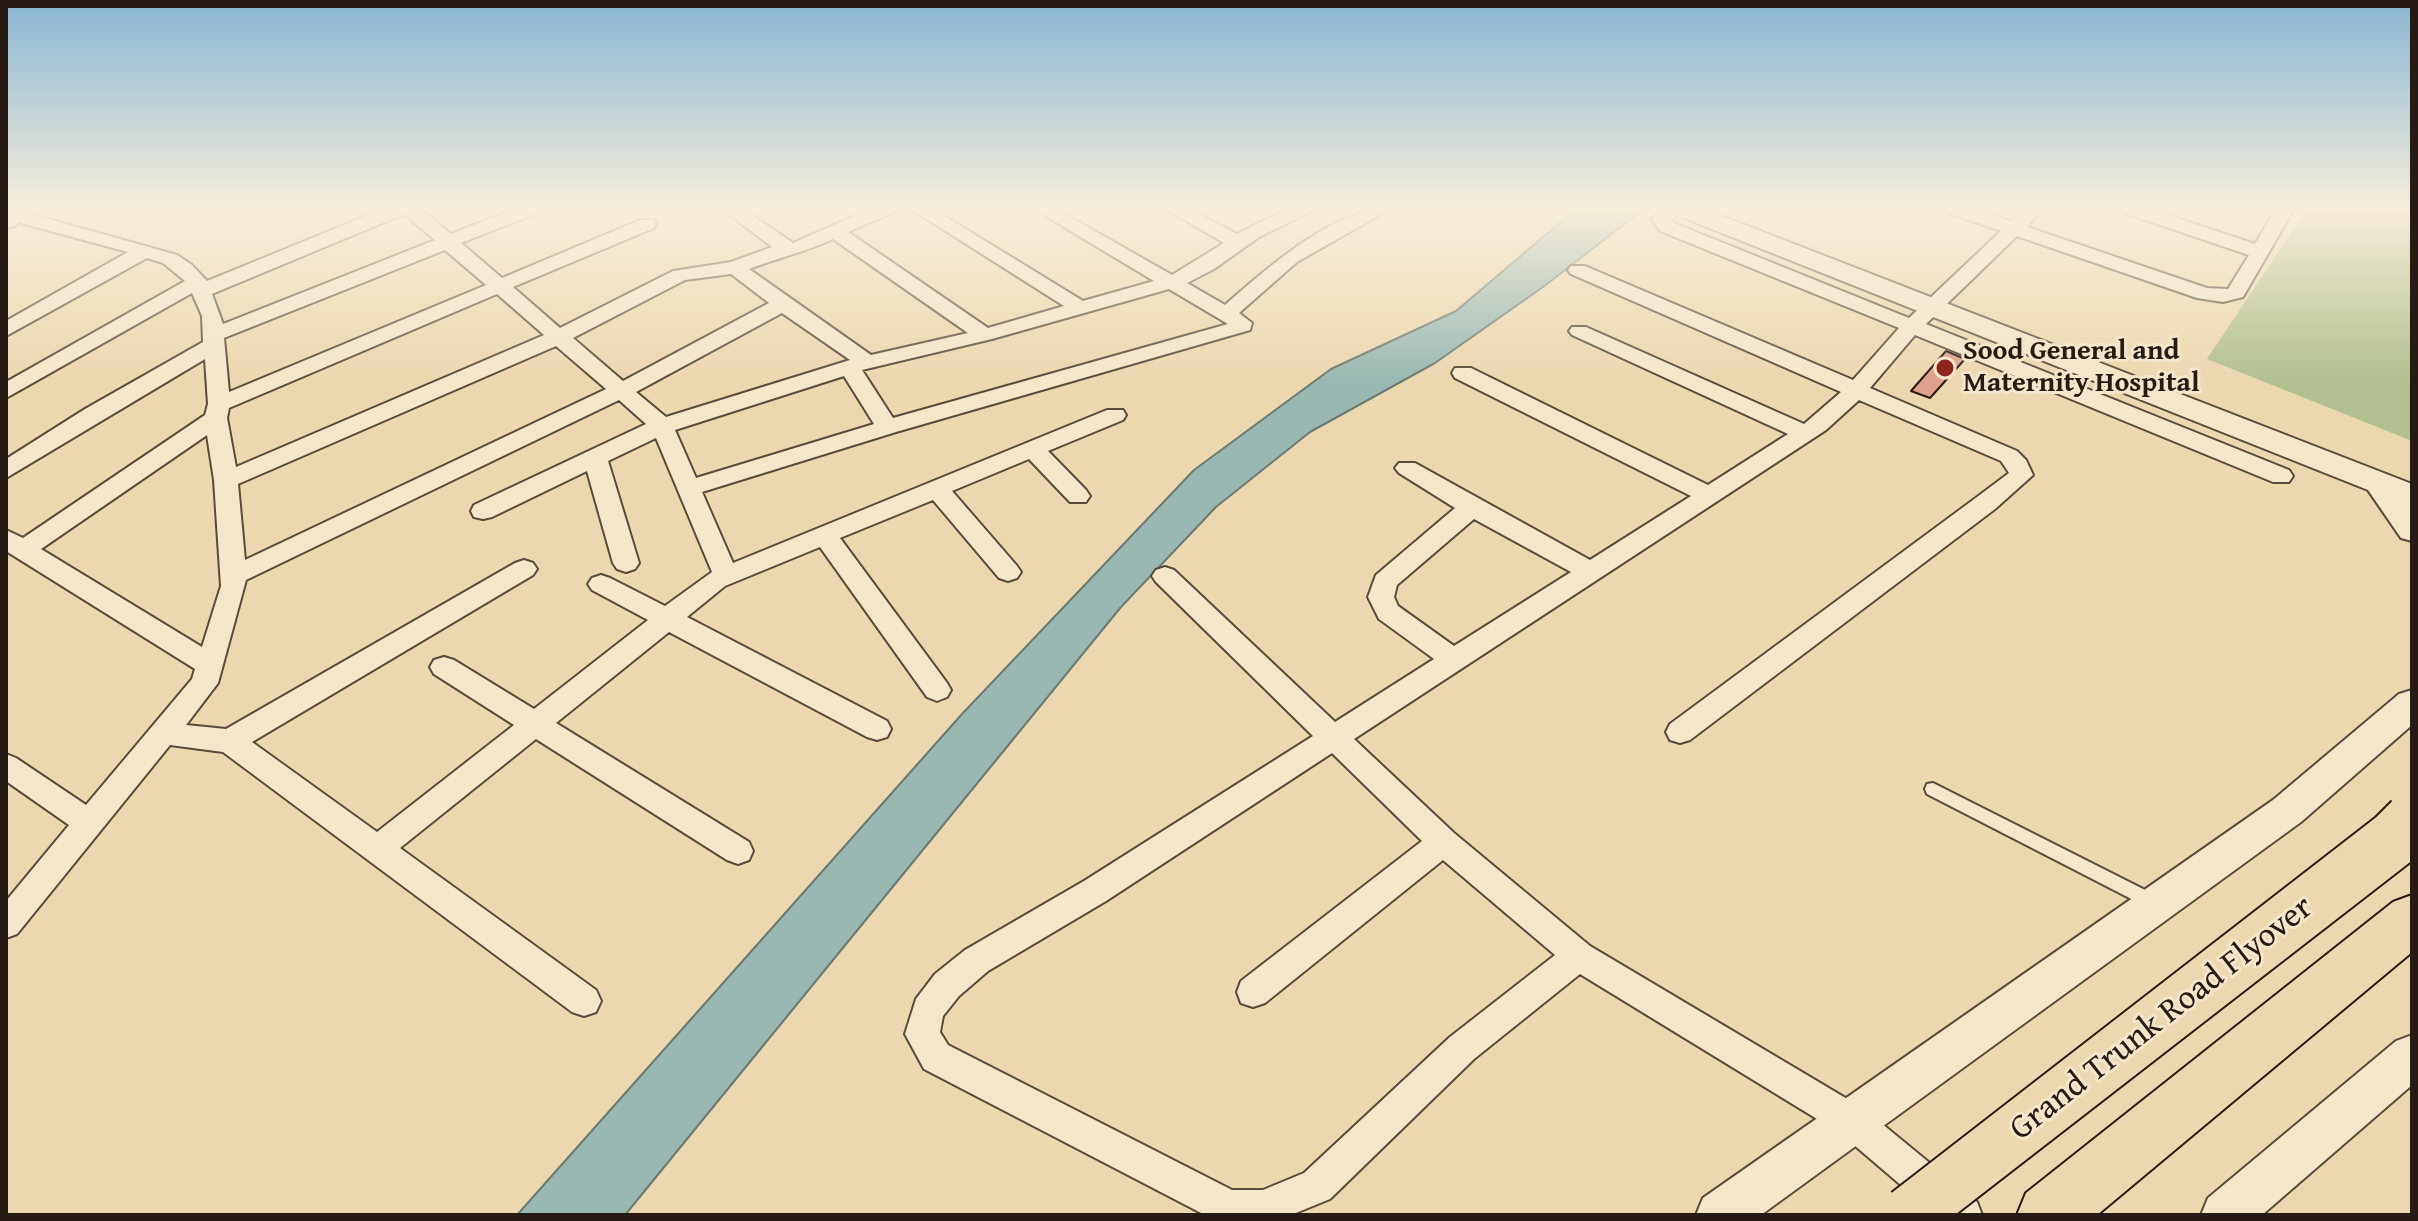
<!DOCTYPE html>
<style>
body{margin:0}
#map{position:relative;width:2418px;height:1221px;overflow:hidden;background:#ecd8af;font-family:"Gentium Book Plus",serif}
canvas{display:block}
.frame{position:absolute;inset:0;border:8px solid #261c15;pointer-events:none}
</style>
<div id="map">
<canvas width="2418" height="1221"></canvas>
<div class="frame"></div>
</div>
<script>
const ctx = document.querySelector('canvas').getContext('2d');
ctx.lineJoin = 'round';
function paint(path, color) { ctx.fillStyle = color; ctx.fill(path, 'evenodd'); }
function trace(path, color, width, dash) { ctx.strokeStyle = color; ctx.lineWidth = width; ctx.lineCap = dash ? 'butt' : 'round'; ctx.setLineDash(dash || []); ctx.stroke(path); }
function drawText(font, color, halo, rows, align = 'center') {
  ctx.font = font + ' "Gentium Book Plus",serif'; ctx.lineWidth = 6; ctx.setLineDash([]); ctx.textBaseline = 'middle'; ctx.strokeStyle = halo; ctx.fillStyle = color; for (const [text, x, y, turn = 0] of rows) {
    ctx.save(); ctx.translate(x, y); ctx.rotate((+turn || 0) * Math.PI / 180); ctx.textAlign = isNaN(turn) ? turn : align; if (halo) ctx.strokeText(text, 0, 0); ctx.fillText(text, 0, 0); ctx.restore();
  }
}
const green = new Path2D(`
 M2307 209H2412V441L2207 359Z`);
const water = new Path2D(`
 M1576 209H1644L1543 287 1435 363 1310 432 1216 507 1121 607 625 1215H517L962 714 1194 470 1331 369 1456 311Z`);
const building = new Path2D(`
 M1946 351 1965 359 1930 398 1911 391Z`);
const service = new Path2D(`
 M1933 783 2159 897 2161 902 2159 907 2153 909 2147 907 1927 794 1925 789 1927 784Z`);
const minor = new Path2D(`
 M13 209 177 255 192 265 207 281 383 209H421L451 234 514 209H539L537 213 461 243 502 278 640 220H654L656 224 654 228 513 287 560 328 673 271 731 262 772 247 722 209H743L793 243 870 209H894L892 213 848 232 988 328 1064 306 911 209H933L1083 301 1154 281 1034 209H1056L1172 275 1224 243 1166 209H1189L1237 234 1287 209H1310L1308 213 1259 237 1214 269 1187 283 1225 305C1265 270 1335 207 1390 209L1297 262 1239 313 1252 323 1250 330 896 432 702 492 733 563 1107 410H1123L1126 415 1123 420 1048 451 1086 490 1090 496 1086 502H1070L1029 459 952 491 1017 566 1021 572 1017 578 1008 581 999 578 933 500 840 538 947 683 951 690 947 697 937 701 927 697 820 547 725 586 687 617 887 721 891 729 887 737 877 740 867 737 669 632 556 723 749 842 753 851 749 860 738 864 727 860 536 739 400 848 596 990 601 1001 596 1012 584 1016 572 1012 223 752 170 745 17 934 6 938V901L69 825 6 781V754L16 758 86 805 192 679 195 669 6 551V530L23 538 205 415 208 404 205 359 6 478V459L85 409 203 342 202 316 192 293 6 398V382L185 281 163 263 147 258 6 336V321L128 252 6 219V212ZM404 214 435 240 223 324 212 294ZM833 239 968 333 871 355 749 269C778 258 805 252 833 239ZM445 250 486 285 229 392 224 338ZM731 274 769 303 623 381 573 338 685 280ZM1169 289 1228 324 893 418 862 370 992 339ZM497 294 544 335 236 467 227 418 229 408ZM782 313 850 360 666 417 636 392ZM556 346 606 389 245 560 238 484ZM844 376 874 424 696 478 675 430ZM619 400 646 424 474 505 471 511 474 517 483 519 492 517 587 471 613 563 617 569 626 572 635 569 639 563 608 461 656 438 712 572 665 606 610 578 601 575 592 578 588 584 592 590 648 620 534 709 454 660 444 657 434 660 430 667 434 674 514 725 377 832 252 742 533 575 537 569 533 563 524 560 515 563 226 729 186 725 218 683 246 580ZM207 435 214 480 221 586 202 647 41 549Z
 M1662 209H1682L1671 220 1674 223 1909 318 2001 231 1949 213 1947 209H1974L2011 221 2024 209H2043L2027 227 2207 288 2228 289 2249 255 2125 213 2123 209H2150L2255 244 2276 209H2294L2243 297 2223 302 2197 298 2017 236 1926 324 2289 470 2293 476 2289 482H2273L1915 335 1870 388 2017 451 2026 460 2033 475 1995 509 1690 740 1680 743 1670 740 1666 732 1670 724 1977 497 2009 473 2001 461 1859 400 1826 430 1354 739 1454 833 1590 946 1864 1109 1977 1202 1982 1215H1936L1840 1133 1580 974 1474 1059 1330 1199 1291 1215H1205L924 1069 905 1034 916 999 935 974 965 950 1084 881 1313 736 1156 582 1152 576 1156 570 1165 567 1174 570 1335 722 1434 659 1379 619 1368 597 1376 575 1455 508 1399 473 1395 468 1399 463H1415L1590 560 1691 496 1455 378 1452 373 1455 368H1471L1708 485 1788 434 1572 335 1569 331 1572 327H1586L1804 424 1841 392 1571 274 1568 270 1571 266H1585L1853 380 1899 328 1660 231 1652 219ZM1474 519 1571 572 1454 646 1398 606 1394 597 1397 585ZM1332 753 1422 841 1241 981 1237 992 1241 1003 1253 1007 1265 1003 1443 860 1555 955 1450 1037 1304 1173 1263 1190H1232L948 1045 940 1032 943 1016 959 996 988 971 1106 901Z`);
const tertiary = new Path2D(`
 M6 209H32L15 226 6 228Z
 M1671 209H1704L2412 484V541L2401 538 2368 490 1674 214Z
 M2412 690V725L2301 822 1761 1215H1696L1703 1198 2273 800 2399 694Z
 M2412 1035V1085L2262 1215H2201L2208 1198 2396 1041Z`);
const motorway = new Path2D(`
 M2412 895V952L2097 1215H2017L2026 1193 2393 902Z`);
const motorwayBridge = new Path2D(`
 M1909 1215 2394 839 2412 821`);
const markers = [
 [1945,368,10,"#8f2418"]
];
const poiNames = [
 ["Sood General and",1963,352],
 ["Maternity Hospital",1963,384]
];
const nearStreetnames = [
 ["Grand Trunk Road Flyover",2162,1019,-38]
];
paint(green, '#b2c08f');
paint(water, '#9ab8b2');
trace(water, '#6c7a73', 2);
paint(building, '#dfa08d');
trace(building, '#261c15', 2);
trace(service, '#584b3c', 4);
trace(minor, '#584b3c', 4);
trace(tertiary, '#584b3c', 4);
trace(motorway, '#261c15', 4);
paint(service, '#f3e6cb');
paint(minor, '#f3e6cb');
paint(tertiary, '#f3e6cb');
paint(motorway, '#ecd8af');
trace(motorwayBridge, '#261c15', 60, []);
trace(motorwayBridge, '#ecd8af', 56);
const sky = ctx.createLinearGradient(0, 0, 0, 380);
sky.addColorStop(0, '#89b6d2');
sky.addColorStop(0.55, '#f6eddb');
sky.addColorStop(1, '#f6eddb00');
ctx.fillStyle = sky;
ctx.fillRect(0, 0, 2418, 380);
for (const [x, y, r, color] of markers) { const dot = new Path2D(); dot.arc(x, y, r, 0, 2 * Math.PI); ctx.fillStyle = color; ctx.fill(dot); trace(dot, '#f3e6cb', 3); }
drawText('bold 28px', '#261c15', '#f3e6cb', poiNames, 'left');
drawText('34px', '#261c15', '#f3e6cb', nearStreetnames);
</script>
